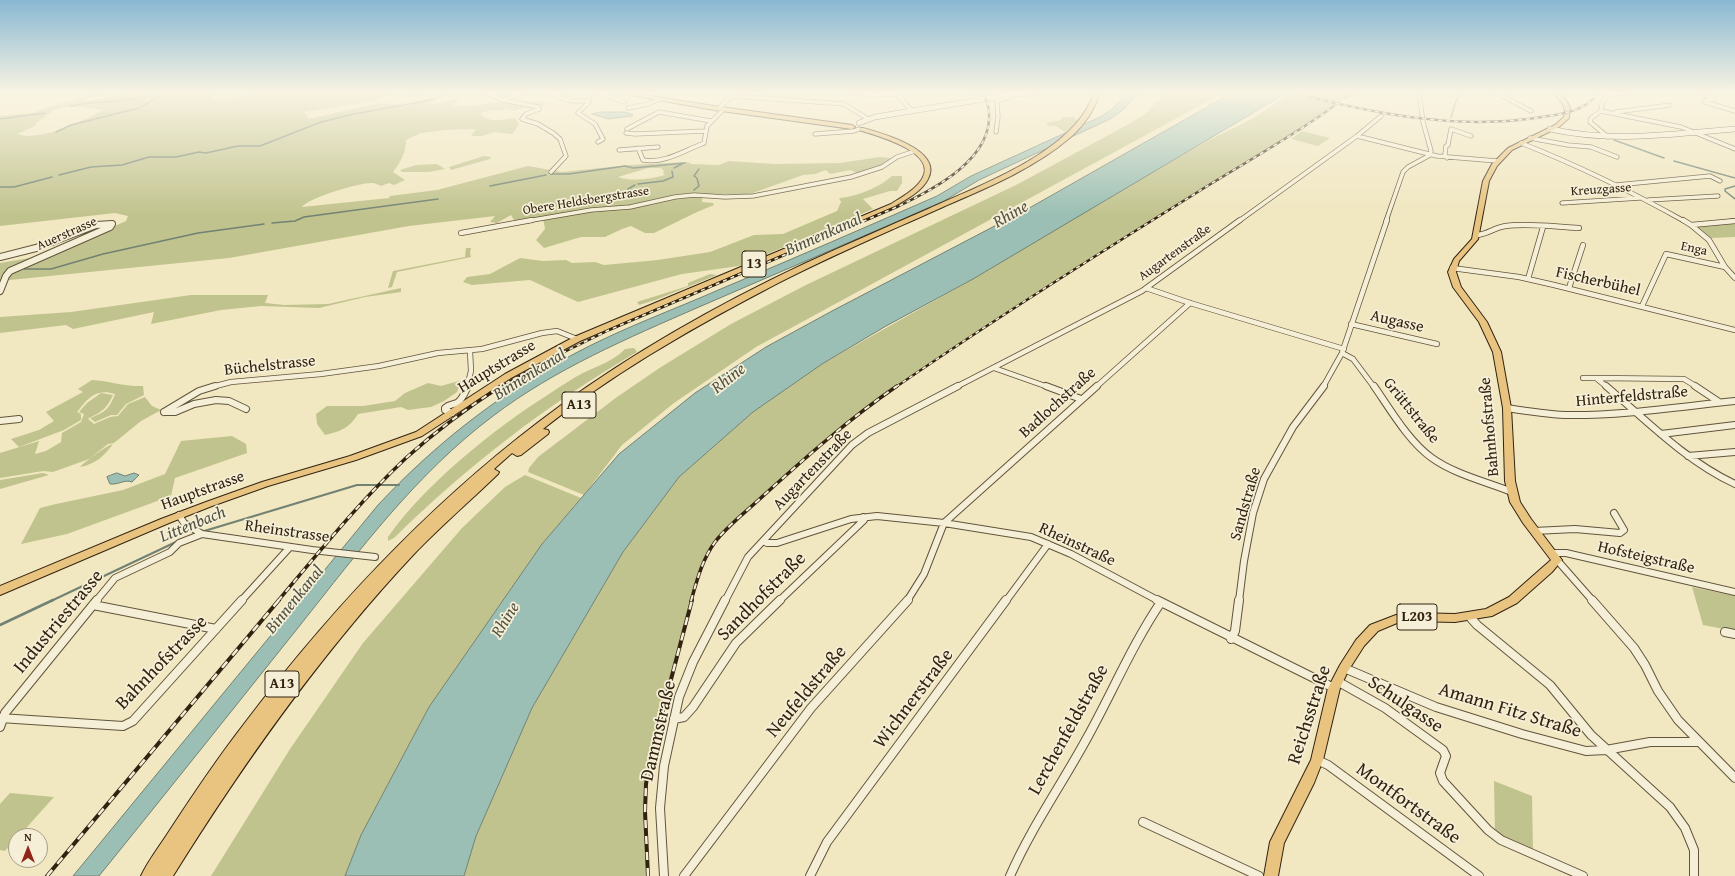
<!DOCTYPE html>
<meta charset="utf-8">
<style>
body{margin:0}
#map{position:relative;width:1735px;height:876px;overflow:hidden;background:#f1e7c1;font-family:"Gentium Book Plus",serif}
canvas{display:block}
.north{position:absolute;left:8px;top:828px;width:40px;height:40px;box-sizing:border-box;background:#f6efd7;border:1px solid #a89d88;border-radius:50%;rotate:0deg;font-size:11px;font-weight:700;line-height:16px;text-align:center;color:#322311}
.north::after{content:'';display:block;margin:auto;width:14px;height:18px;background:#8f2418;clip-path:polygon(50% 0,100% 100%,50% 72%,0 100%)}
</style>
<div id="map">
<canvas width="1735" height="876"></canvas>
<div class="north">N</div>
</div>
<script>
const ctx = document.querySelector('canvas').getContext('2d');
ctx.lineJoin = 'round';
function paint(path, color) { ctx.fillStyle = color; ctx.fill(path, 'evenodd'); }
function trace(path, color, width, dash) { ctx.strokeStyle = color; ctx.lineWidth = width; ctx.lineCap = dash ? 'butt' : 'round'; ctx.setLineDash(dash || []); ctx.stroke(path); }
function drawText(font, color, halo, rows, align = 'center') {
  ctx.font = font + ' "Gentium Book Plus",serif'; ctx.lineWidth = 3.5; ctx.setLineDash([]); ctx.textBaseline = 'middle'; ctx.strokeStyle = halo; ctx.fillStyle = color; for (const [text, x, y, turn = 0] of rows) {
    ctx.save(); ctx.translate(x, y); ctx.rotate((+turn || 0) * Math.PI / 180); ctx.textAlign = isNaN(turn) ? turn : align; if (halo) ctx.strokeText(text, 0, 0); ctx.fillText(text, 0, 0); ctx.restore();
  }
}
const green = new Path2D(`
 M97 92H108L80 102 145 92H211L212 99C231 99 240 98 257 92H397L373 101 304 112 309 119 379 103 404 105 431 97 435 99 429 104 442 103 459 98 453 106H472L498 102H542L548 104 538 107 521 108 515 111 506 109 500 111 493 110 480 113C488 124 503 119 515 118L519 125 512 134 494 132 482 136H471L476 129 444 130 421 133 406 140C406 152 401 162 393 172L405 180 394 185 389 183 381 186C379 185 375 183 372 183 359 183 310 197 302 207L389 198 390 196 437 190 528 166 562 172 629 165 688 162 691 164 719 165 729 161 774 164 840 163 879 157 891 158 885 164 857 173 850 170 830 174 826 170 815 174 803 175 750 194H703L702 202 713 203 714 205 697 212 654 233H645L631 226 622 229 605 237H581L544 248 536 240 545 229 543 218 529 222 514 220 511 215 497 223 490 222 495 216 409 226 229 258 0 281V263L53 254 126 221 128 216 115 213 0 226V116L31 113ZM65 107H83L103 110C83 121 40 142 17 134L35 126 36 123 54 110ZM648 168H661L664 171 663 173 665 175C651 179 632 182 618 177Z
 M1166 92H1225L756 347 674 403 622 445 584 495 528 472 529 468 538 457 617 397 661 367 731 324 806 285 1018 184 1129 124 1145 114Z
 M1293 92H1357C1301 124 1252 165 1194 194L953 348 860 412 814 450 728 528 715 542 703 562 697 580 651 755 646 784 645 811 648 876H464L476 836 532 708 623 552 679 477 753 412 822 364 973 279 1135 182 1209 140 1252 119Z
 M1062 117H1074L1078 122 1065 132 1056 126H1048L1046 123 1062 120Z
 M1302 131 1330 138 1318 146 1291 139Z
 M484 156 491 157 490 159 451 170 449 167Z
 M437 164 445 169 428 172H402L400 170 416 165Z
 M892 176H902V183L897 191H890L863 199 873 209 739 266 682 274 578 302 530 280 472 285 463 282 467 277 490 274 520 258 543 261 566 260 572 263 595 262 604 265 658 260 710 252 754 235 783 234 837 211 841 202 839 198C856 197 880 187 892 176Z
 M1733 222 1735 223V237L1711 238 1698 227Z
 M466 248H471L470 253 471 257 397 272 392 287 388 288 393 271 465 257Z
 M710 274 717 275 658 299 639 305 637 302 688 286V283Z
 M401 288V292L365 297 319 308 261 306 221 310 151 324 154 312 73 329 66 325 0 333V317L71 312 191 295H268L265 303 284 305 328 304Z
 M634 348 637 352C549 403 467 466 394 538L388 541V537C425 484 495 428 549 394 560 387 571 379 583 373 597 366 614 361 625 349Z
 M92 380C109 381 126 387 143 386L144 395 126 404 117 415H111L95 422 90 418C106 412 109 409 115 394 96 388 88 398 77 412L81 414V420L64 430 19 447 11 439 39 430 54 421 46 412 83 392 78 389Z
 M462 380 457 392 444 401 431 407 408 410 401 407 358 414C349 428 342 431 325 435L317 424 316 414 327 406H363L395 401 405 393 428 383 441 386Z
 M101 393 113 395C107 408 102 412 89 418L88 419 94 424 110 417 118 416 128 404 145 397 152 406 161 410 141 421 114 443 108 444 89 459 53 472 43 471 0 478V453L39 441 35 454 46 451 61 442 62 433 81 422 84 414 79 412 87 403Z
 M232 436 246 444 247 453 175 478 171 496 67 534 21 544 40 508 56 504 123 490 165 474 181 441Z
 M113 444C104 456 96 464 80 467 86 461 106 446 113 444Z
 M43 473 49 475 0 489V480Z
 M525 475 581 498 542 544 429 707 361 835 345 876H211L290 749 363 643 462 528 505 487Z
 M1692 587 1735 596V631L1703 625Z
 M1494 781 1532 796 1533 854 1495 835Z
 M10 793 54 797 19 836H16V839L5 851 0 850V804Z`);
const water = new Path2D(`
 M1129 92H1139L1124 109 1110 119 979 180 944 201C862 237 780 272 699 307 628 338 555 369 493 416 416 474 360 550 301 624 234 708 167 792 99 876H73L378 505C435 444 499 394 572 355 620 329 673 310 723 288 795 258 866 227 937 196L971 176 1100 117 1111 110Z
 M1234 92H1288L973 279 886 326 822 364 753 412 679 477 623 552 532 708 476 836 464 876H345L361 835 429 707 542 544 619 454 695 393 766 347 832 311 1031 207Z
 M602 112H625L633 115 632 116 608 119 592 114Z
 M117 473 125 476 134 473 139 475 132 482C124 479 119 485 110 484L107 477Z`);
const streamFar2 = new Path2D(`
 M157 98 162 94
 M71 106 86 103 120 101 169 92
 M141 107 155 99
 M1451 117 1456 101 1462 92
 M0 119 45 113
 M56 132 71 125 139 108
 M1614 140 1664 158
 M1674 161 1735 178
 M674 168 682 164
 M552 174H569L625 166 633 168 685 163
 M59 175 91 167 122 165 149 157H176L199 152 206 153 238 146H260L321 122 354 114 436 99 444 92
 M638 184 663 181 673 177 672 171
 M490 186 546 175
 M1735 186 1725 189V191L1735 199
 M0 187H14L52 177
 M628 189 635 185
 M694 190 699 186 697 178 694 176 699 169
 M272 223 295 221 304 217 438 199
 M24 269H51L103 254 198 233 264 224`);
const streamFar1 = new Path2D(`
 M201 532 357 485H399
 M51 601 176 542`);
const stream = new Path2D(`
 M0 625 53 600`);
const minorFar3 = new Path2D(`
 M414 92H421
 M483 92 503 100 525 92
 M544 92 571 101H589
 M591 92 588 103 578 113 595 124 603 139 598 142
 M597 92 625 102
 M847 92 871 95 896 94
 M895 92 912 111
 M1419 92 1423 122 1431 151 1430 155
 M1495 92 1531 111
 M1699 92 1714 99 1704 101 1705 102 1735 111
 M1022 95 1039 92
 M1608 95 1631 92
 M733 96 844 104 868 119
 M503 100 538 107 539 109 526 114 522 119 538 124 553 133 560 139 566 156 551 172
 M628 108 648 104 659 99
 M719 108 736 92
 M1601 111 1681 127 1735 149
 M1616 112 1670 105
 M627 129 659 112 711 121
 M996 132 998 117 997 101 1007 98
 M626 133 635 134 706 131
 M815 134 854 131 859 129
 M1357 136 1437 156 1497 161
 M1608 137 1590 122 1591 118 1601 111 1602 104 1609 92
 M1530 138 1568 145 1591 147 1617 157
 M1521 143C1577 165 1632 192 1684 221
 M638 148 643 160C664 164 683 151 702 144L704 143 707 126 724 109
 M619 150 658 147
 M1447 158 1445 154 1446 146 1448 145 1451 129 1471 136
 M1616 185 1710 176 1720 181
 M1648 200 1718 196
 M1562 203 1640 198
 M527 221 591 210 630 207 675 197 694 195 725 197 753 196 851 177 882 167 897 157 915 151
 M1239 221 1357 136 1381 116
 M1386 221 1403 172 1408 167 1430 155
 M1731 221H1735`);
const minorFar2 = new Path2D(`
 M1683 220 1691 225 1709 240 1725 267 1735 278
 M1691 225 1735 221
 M461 233 532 220
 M1476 235C1487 235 1495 227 1506 226 1530 223 1555 227 1579 228
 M1452 268 1519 277 1554 285 1735 330
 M1528 279 1543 227
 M1146 288 1190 303 1344 349
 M1569 288 1583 245
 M1642 306 1666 254 1725 267
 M1351 324 1437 344
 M1342 353 1353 359 1374 387
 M994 368 1048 387
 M1583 378H1596
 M212 387 231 382 321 374 379 366 438 353 482 349 542 333 557 331 577 339
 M467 387 471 371 470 351
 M956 387 1142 291 1240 220
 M1096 387 1190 303
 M1323 387 1342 353 1387 220
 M1607 387 1596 378 1684 379 1697 387`);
const minorFar1 = new Path2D(`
 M1046 386 1081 399
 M1374 386C1390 409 1409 442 1432 458 1454 474 1487 482 1512 492
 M1606 386C1647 421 1686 461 1735 484
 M1695 386 1719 402
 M1507 408C1526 411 1545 414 1565 415 1622 416 1678 407 1735 401
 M164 412 199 391 215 386
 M164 412H175L194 404 216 400 229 401 246 409
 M452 413 445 410V408C449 404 452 405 457 403 463 399 465 392 468 386
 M0 421 19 419
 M1661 434 1735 425
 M1688 456 1735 452
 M179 515 184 523 202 534 312 550 375 557
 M1534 531 1575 529 1620 533 1624 530 1614 513
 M763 541 767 543H777L851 519 877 516 944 523 1031 537 1071 554 1159 601
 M1552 553H1566L1735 592
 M1557 560 1593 601
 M96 601 115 578 170 552 179 543 202 534
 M241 601 290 547
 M725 601 748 557 852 445 868 433 958 386
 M779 601 864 520 863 517
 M907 601 924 574 944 523 1097 386
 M1006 601 1048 544
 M1239 601 1244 561 1253 513 1264 479 1293 427 1324 386`);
const minor = new Path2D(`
 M1157 600 1334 688
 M1592 600 1634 648 1645 665 1658 691 1678 720 1735 778
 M93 605 216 629
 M1470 617 1477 625 1550 685 1591 735 1670 807 1685 828 1694 850V876
 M1725 632 1735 634
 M1231 639 1235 631 1239 600
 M1344 668 1436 707 1522 734 1586 751 1606 750 1650 742H1698
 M1337 681 1385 708 1443 750 1446 756 1440 773 1443 781 1488 830 1501 840 1583 876
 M0 718 123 726 133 721 242 600
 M674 719 684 717 693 707 736 643 780 600
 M0 727 5 713 97 600
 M1317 760 1328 765 1479 876
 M1143 822 1259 876
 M664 876 660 808 664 766 679 697 693 662 725 600
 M684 876 811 708 908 600
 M810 876 827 842 1006 600
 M1010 876C1031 828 1062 784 1087 738 1112 693 1132 645 1161 602`);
const tertiary = new Path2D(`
 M0 257 36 248 96 225 112 224 110 227 10 271 6 276 0 291`);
const secondary = new Path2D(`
 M859 123 875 117 1027 92
 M1550 129C1613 143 1672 134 1735 129`);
const primary = new Path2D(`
 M614 92H626L714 106 852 125 855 127 852 129 714 110Z
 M1553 92H1559L1566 100 1570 107 1569 118 1559 127 1512 150 1497 166 1489 181 1478 239 1459 261 1456 272 1461 287 1487 322 1501 352 1511 408 1515 481 1520 502 1531 519 1562 560 1552 572 1517 603 1492 616 1455 622 1410 621 1397 623 1378 631 1364 646 1348 671 1340 688 1323 760 1314 783 1284 843 1278 876H1264L1270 842 1311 760 1328 688 1340 665 1356 640 1370 625 1396 615 1410 613 1455 614 1486 609 1509 597 1551 560 1523 523 1510 502 1505 481 1503 408 1493 352 1479 322 1453 287 1448 272 1454 259 1472 239 1483 181 1492 164 1508 148 1555 125 1564 117 1565 111 1563 104Z
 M859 128H863C881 133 944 150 928 179 922 191 907 199 895 206L580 341 511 378 422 436 356 460 268 486 212 506 169 523 0 595V586L161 519 206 502 262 482 350 456 416 432 505 374 574 337 891 204C902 197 915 190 922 179 939 152 875 135 859 130Z`);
const motorway = new Path2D(`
 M1094 92H1100C1095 109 1085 124 1072 136 1035 168 989 187 945 206 883 234 821 260 761 292 685 332 611 375 543 429L548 430 549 432 548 434 521 455 517 456 512 453 494 469 499 472 498 474C470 501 441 526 414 554 322 652 244 762 173 876H141C148 861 159 847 168 833 192 796 217 759 244 724 335 604 438 495 560 406 637 350 721 303 806 263 847 244 887 227 928 209 980 185 1077 151 1094 92Z`);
const railFar2 = new Path2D(`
 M975 92 976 96
 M1289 92C1372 113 1456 131 1542 117 1563 114 1586 111 1599 92
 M1346 98 1357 92
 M499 387 556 356 609 330 899 206C934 189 993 159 989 112 989 106 985 98 983 92
 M896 387C993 320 1093 257 1193 195 1240 165 1289 139 1334 106`);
const railFar1 = new Path2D(`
 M278 601C319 552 359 502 406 458 436 431 467 408 501 386
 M691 601C697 580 702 560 715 542 728 525 747 511 763 496 806 457 849 419 897 386`);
const rail = new Path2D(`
 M47 876 279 600
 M648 876 645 811 646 784 651 755 692 600`);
const farStreetnames = [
 ["Kreuzgasse",1601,190,-4],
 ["Obere Heldsbergstrasse",586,201,-9],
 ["Auerstrasse",67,234,-24],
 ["Enga",1694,249,12],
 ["Augartenstraße",1175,253,-36]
];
const shields = [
 [754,264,24],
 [579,405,34],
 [1417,617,40],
 [282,684,34]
];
const shieldNames = [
 ["13",754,264],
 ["A13",579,405],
 ["L203",1417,617],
 ["A13",282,684]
];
const streetNames = [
 ["Fischerbühel",1598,282,13],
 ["Augasse",1397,322,13],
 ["Büchelstrasse",270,366,-6],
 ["Hauptstrasse",497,367,-31],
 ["Hinterfeldstraße",1632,397,-5],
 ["Badlochstraße",1058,403,-42],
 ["Grüttstraße",1411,411,51],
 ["Bahnhofstraße",1490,427,-95],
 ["Augartenstraße",813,470,-46],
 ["Hauptstrasse",203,491,-20],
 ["Sandstraße",1246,504,-74],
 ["Rheinstrasse",287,532,8],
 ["Rheinstraße",1077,545,25],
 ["Hofsteigstraße",1646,558,13]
];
const waterNames = [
 ["Rhine",1011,215,-30],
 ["Binnenkanal",824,235,-24],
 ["Binnenkanal",530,375,-32],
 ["Rhine",729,379,-38],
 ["Littenbach",193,525,-22],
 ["Binnenkanal",295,600,-51],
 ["Rhine",506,620,-58]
];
const nearStreetnames = [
 ["Sandhofstraße",762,597,-45],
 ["Industriestrasse",59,622,-50],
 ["Bahnhofstrasse",162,663,-46],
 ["Neufeldstraße",807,692,-50],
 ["Wichnerstraße",914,699,-53],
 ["Schulgasse",1405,705,34],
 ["Amann Fitz Straße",1510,711,17],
 ["Reichsstraße",1310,715,-72],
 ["Lerchenfeldstraße",1069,730,-61],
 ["Dammstraße",659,731,-77],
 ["Montfortstraße",1408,804,36]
];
paint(green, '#c1c38e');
paint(water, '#9bbfb4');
trace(water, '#718173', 1);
trace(streamFar2, '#718173', 1.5);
trace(streamFar1, '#718173', 2);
trace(stream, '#718173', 2.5);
trace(minorFar3, '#62543d', 5);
trace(minorFar2, '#62543d', 6);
trace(minorFar1, '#62543d', 8);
trace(minor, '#62543d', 10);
trace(tertiary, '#62543d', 8);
trace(secondary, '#322311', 6);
trace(primary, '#322311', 2);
trace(motorway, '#322311', 2);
trace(minorFar3, '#f6efd7', 3.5);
trace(minorFar2, '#f6efd7', 4.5);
trace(minorFar1, '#f6efd7', 6);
trace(minor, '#f6efd7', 8);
trace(tertiary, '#f6efd7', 6);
trace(secondary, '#f6efd7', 5);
paint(primary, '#e8c480');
paint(motorway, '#e8c480');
trace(railFar2, '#322311', 2.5);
trace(railFar1, '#322311', 3.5);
trace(rail, '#322311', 4);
trace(railFar2, '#f6efd7', 1.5, [4]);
trace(railFar1, '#f6efd7', 2, [6]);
trace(rail, '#f6efd7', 2.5, [8]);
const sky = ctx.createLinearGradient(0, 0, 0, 215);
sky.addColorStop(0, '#89b8d3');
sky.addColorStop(0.43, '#f9f4e3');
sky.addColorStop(1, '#f9f4e300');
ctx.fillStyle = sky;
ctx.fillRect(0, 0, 1735, 215);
drawText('13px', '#322311', '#f6efd7', farStreetnames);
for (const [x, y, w] of shields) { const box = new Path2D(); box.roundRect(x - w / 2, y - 13, w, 26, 3); ctx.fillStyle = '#f6efd7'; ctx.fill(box); trace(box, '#322311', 1); }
drawText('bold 15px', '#322311', null, shieldNames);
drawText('16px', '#322311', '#f6efd7', streetNames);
drawText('italic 17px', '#525242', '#f6efd7', waterNames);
drawText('19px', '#322311', '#f6efd7', nearStreetnames);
</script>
